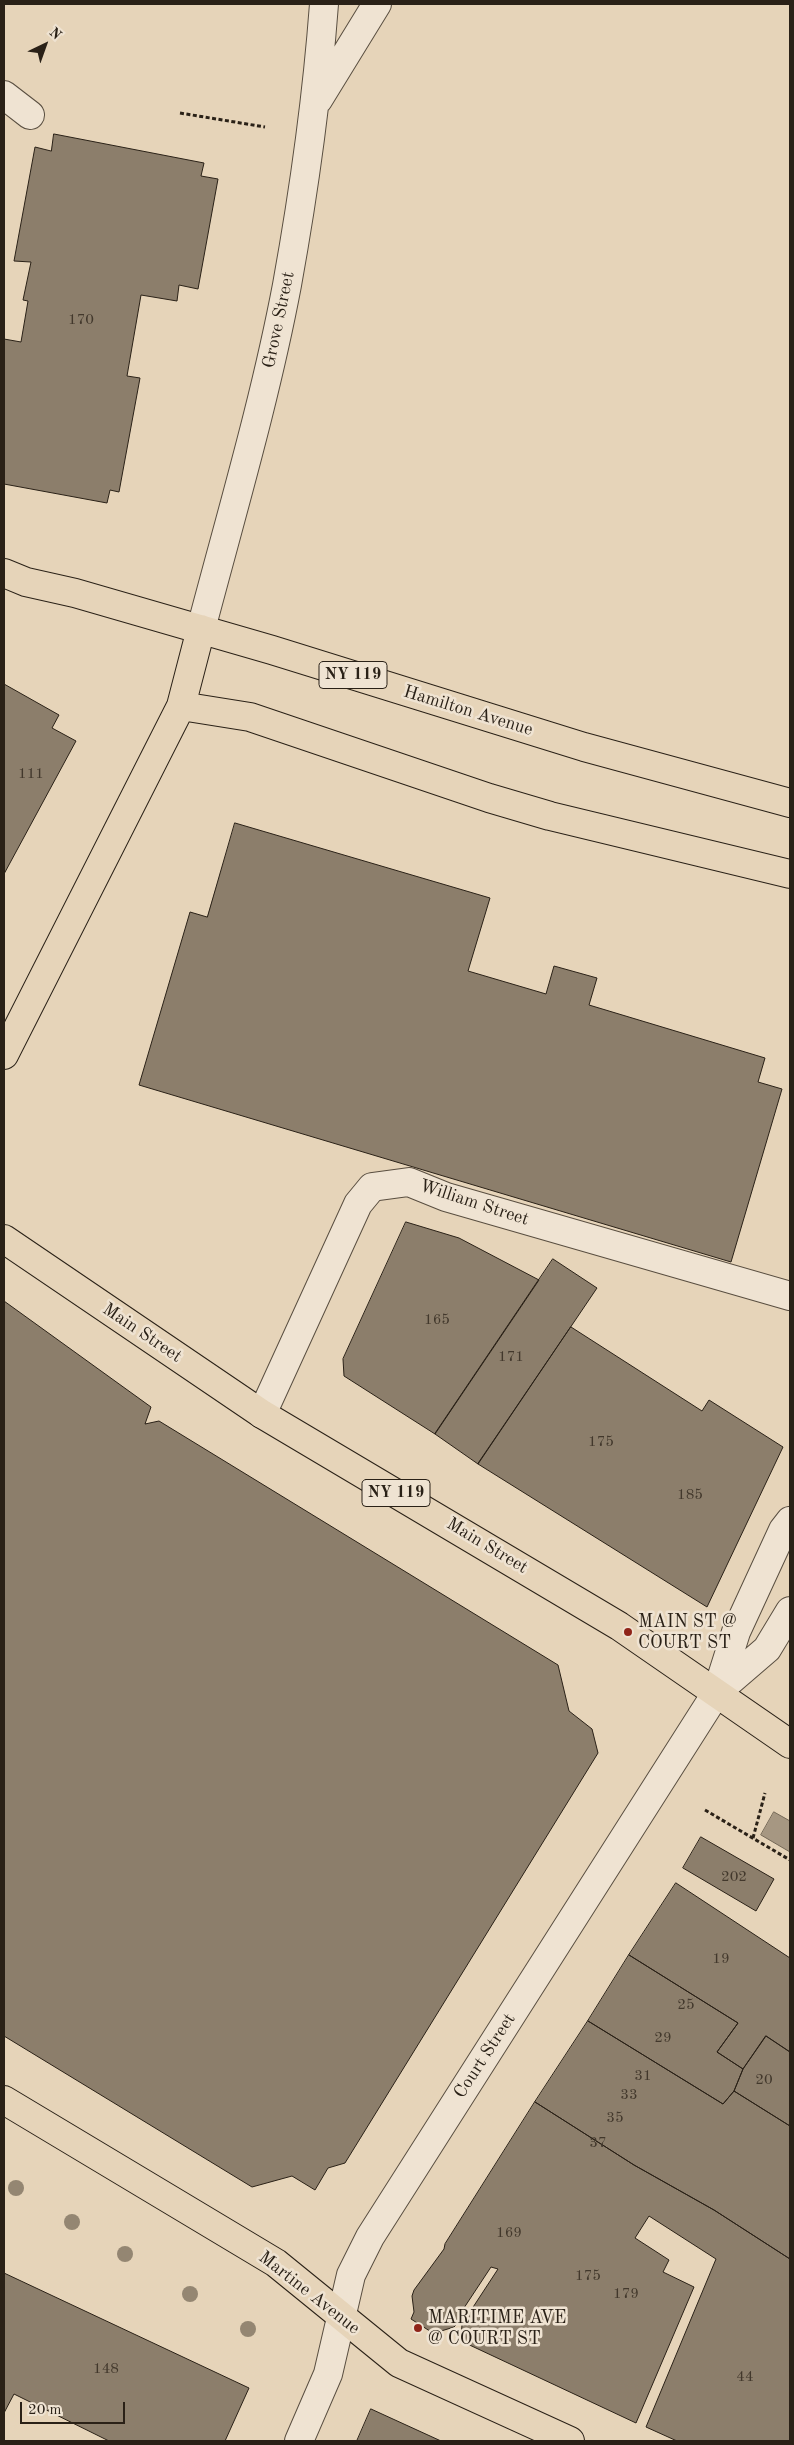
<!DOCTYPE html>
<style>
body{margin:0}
#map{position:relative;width:794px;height:2445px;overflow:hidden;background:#e6d4b9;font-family:"Old Standard TT",serif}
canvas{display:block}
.frame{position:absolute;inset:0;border:5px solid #2a2117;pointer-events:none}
.north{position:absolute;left:20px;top:20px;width:50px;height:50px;-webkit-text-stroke:4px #efe3d2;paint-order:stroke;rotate:42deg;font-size:14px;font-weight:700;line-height:20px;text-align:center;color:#2a2117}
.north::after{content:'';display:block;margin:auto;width:18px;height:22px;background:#2a2117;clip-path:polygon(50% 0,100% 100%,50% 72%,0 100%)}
.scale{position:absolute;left:20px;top:2402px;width:105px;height:22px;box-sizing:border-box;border:2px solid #2a2117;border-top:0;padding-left:6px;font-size:15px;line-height:18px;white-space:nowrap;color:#2a2117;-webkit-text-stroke:4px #efe3d2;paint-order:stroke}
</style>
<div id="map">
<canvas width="794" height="2445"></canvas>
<div class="frame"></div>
<div class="north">N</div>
<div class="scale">20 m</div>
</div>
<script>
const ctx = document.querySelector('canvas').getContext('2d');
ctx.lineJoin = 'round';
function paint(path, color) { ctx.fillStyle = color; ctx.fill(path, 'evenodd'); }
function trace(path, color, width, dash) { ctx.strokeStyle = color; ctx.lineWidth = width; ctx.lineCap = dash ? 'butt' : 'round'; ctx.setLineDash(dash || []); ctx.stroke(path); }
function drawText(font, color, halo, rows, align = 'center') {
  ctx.font = font + ' "Old Standard TT",serif'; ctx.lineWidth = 5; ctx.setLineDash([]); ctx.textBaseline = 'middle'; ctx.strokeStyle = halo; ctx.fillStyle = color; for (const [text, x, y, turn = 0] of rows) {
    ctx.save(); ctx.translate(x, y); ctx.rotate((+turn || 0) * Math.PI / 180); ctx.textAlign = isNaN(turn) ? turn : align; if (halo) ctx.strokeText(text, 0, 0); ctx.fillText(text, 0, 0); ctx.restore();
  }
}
const water = new Path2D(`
 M774 1812 790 1821V1852L761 1835Z`);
const building = new Path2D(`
 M54 134 204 163 201 176 218 179 198 289 179 285 177 301 141 295 127 376 140 378 119 492 110 490 107 503 4 484V339L21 342 28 301 23 300 31 262 14 261 35 147 51 151Z
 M4 684 59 715 52 728 76 741 4 874Z
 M235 823 490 898 468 971 546 994 554 966 597 978 589 1005 765 1058 758 1082 782 1089 731 1262 139 1085 190 912 207 917Z
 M406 1222 459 1238 539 1280 435 1434 344 1376 343 1359Z
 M553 1259 597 1288 478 1464 435 1434Z
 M4 1301 151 1407 145 1424 159 1421 558 1665 569 1711 592 1729 598 1753 345 2163 328 2168 315 2190 292 2176 252 2187 4 2036Z
 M571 1327 702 1411 709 1400 783 1447 707 1607 478 1464Z
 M701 1837 774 1879 756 1911 683 1868Z
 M676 1883 790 1958V2052L766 2036 743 2069 717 2052 738 2023 629 1955Z
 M629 1955 738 2023 717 2052 743 2069 734 2091 723 2104 588 2021Z
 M588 2021 723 2104 734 2091 790 2126V2259L714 2210 634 2165 535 2102Z
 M766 2036 790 2052V2126L734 2091 743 2069Z
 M535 2102 634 2165 714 2210 790 2259V2441H677L646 2427 716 2259 649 2216 635 2238 669 2260 663 2272 694 2287 636 2423 461 2341 462 2324 498 2269 491 2267 458 2317 461 2320 454 2327 438 2332 436 2335 411 2319 414 2312 412 2296 414 2290 444 2249 445 2244Z
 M4 2273 249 2388 225 2441H109L14 2394 4 2413Z
 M371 2409 441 2441H357Z`);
const path = new Path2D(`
 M180 113 265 127
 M705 1810 790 1860
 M753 1838 765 1793`);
const minor = new Path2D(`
 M4 95 30 115
 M318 100 377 4
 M201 629C231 515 265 401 287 285 304 191 317 98 324 4
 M262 1414 358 1204 372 1187 409 1182 446 1197 790 1296
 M717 1692 767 1649 790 1611
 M299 2441 328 2374 351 2275 370 2237 717 1692 736 1632 783 1530 790 1521`);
const major = new Path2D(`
 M4 573 26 582 75 593 272 650 584 747 790 803
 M181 706 250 717 489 798 550 816 790 874
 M4 1055 181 706 201 629
 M4 1239 262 1414 619 1626 790 1744
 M4 2100 276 2263 399 2363 570 2441`);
const trees = [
 [16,2188],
 [72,2222],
 [125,2254],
 [190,2294],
 [248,2329]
];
const markers = [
 [628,1632,5,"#8f2418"],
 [418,2328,5,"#8f2418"]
];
const numberNames = [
 ["170",81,320],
 ["111",31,774],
 ["165",437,1320],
 ["171",511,1357],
 ["175",601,1442],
 ["185",690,1495],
 ["202",734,1877],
 ["19",721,1959],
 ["25",686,2005],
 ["29",663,2038],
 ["31",643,2076],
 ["20",764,2080],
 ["33",629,2095],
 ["35",615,2118],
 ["37",598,2143],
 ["169",509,2233],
 ["175",588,2276],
 ["179",626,2294],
 ["148",106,2369],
 ["44",745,2377]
];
const shields = [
 [353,675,68],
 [396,1493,68]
];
const shieldNames = [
 ["NY 119",353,675],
 ["NY 119",396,1493]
];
const streetNames = [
 ["Grove Street",279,320,-78],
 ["Hamilton Avenue",468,711,17],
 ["William Street",474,1203,18],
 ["Main Street",142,1333,34],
 ["Main Street",487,1546,31],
 ["Court Street",485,2056,-57],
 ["Martine Avenue",309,2293,38]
];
const poiNames = [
 ["MAIN ST @",638,1622],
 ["COURT ST",638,1643],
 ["MARITIME AVE",428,2318],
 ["@ COURT ST",428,2339]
];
paint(water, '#a69782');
trace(water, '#746857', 1);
paint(building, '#8c7e6b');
trace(building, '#2a2117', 1);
trace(minor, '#594e40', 30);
trace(major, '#2a2117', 30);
trace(path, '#2a2117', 3, [4, 2.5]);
trace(minor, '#efe3d2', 28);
trace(major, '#e6d4b9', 28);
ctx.fillStyle = '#948672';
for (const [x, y] of trees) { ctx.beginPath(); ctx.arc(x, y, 8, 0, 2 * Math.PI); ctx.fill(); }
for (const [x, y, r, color] of markers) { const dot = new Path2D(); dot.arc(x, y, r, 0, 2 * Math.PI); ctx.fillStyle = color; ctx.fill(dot); trace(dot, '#efe3d2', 2); }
drawText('15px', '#42382c', null, numberNames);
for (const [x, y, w] of shields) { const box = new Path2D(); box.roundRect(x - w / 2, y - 13.5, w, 27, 4); ctx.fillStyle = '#efe3d2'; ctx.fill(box); trace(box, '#2a2117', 1); }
drawText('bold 16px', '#2a2117', null, shieldNames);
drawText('18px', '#2a2117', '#efe3d2', streetNames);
drawText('18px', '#2a2117', '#efe3d2', poiNames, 'left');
</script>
